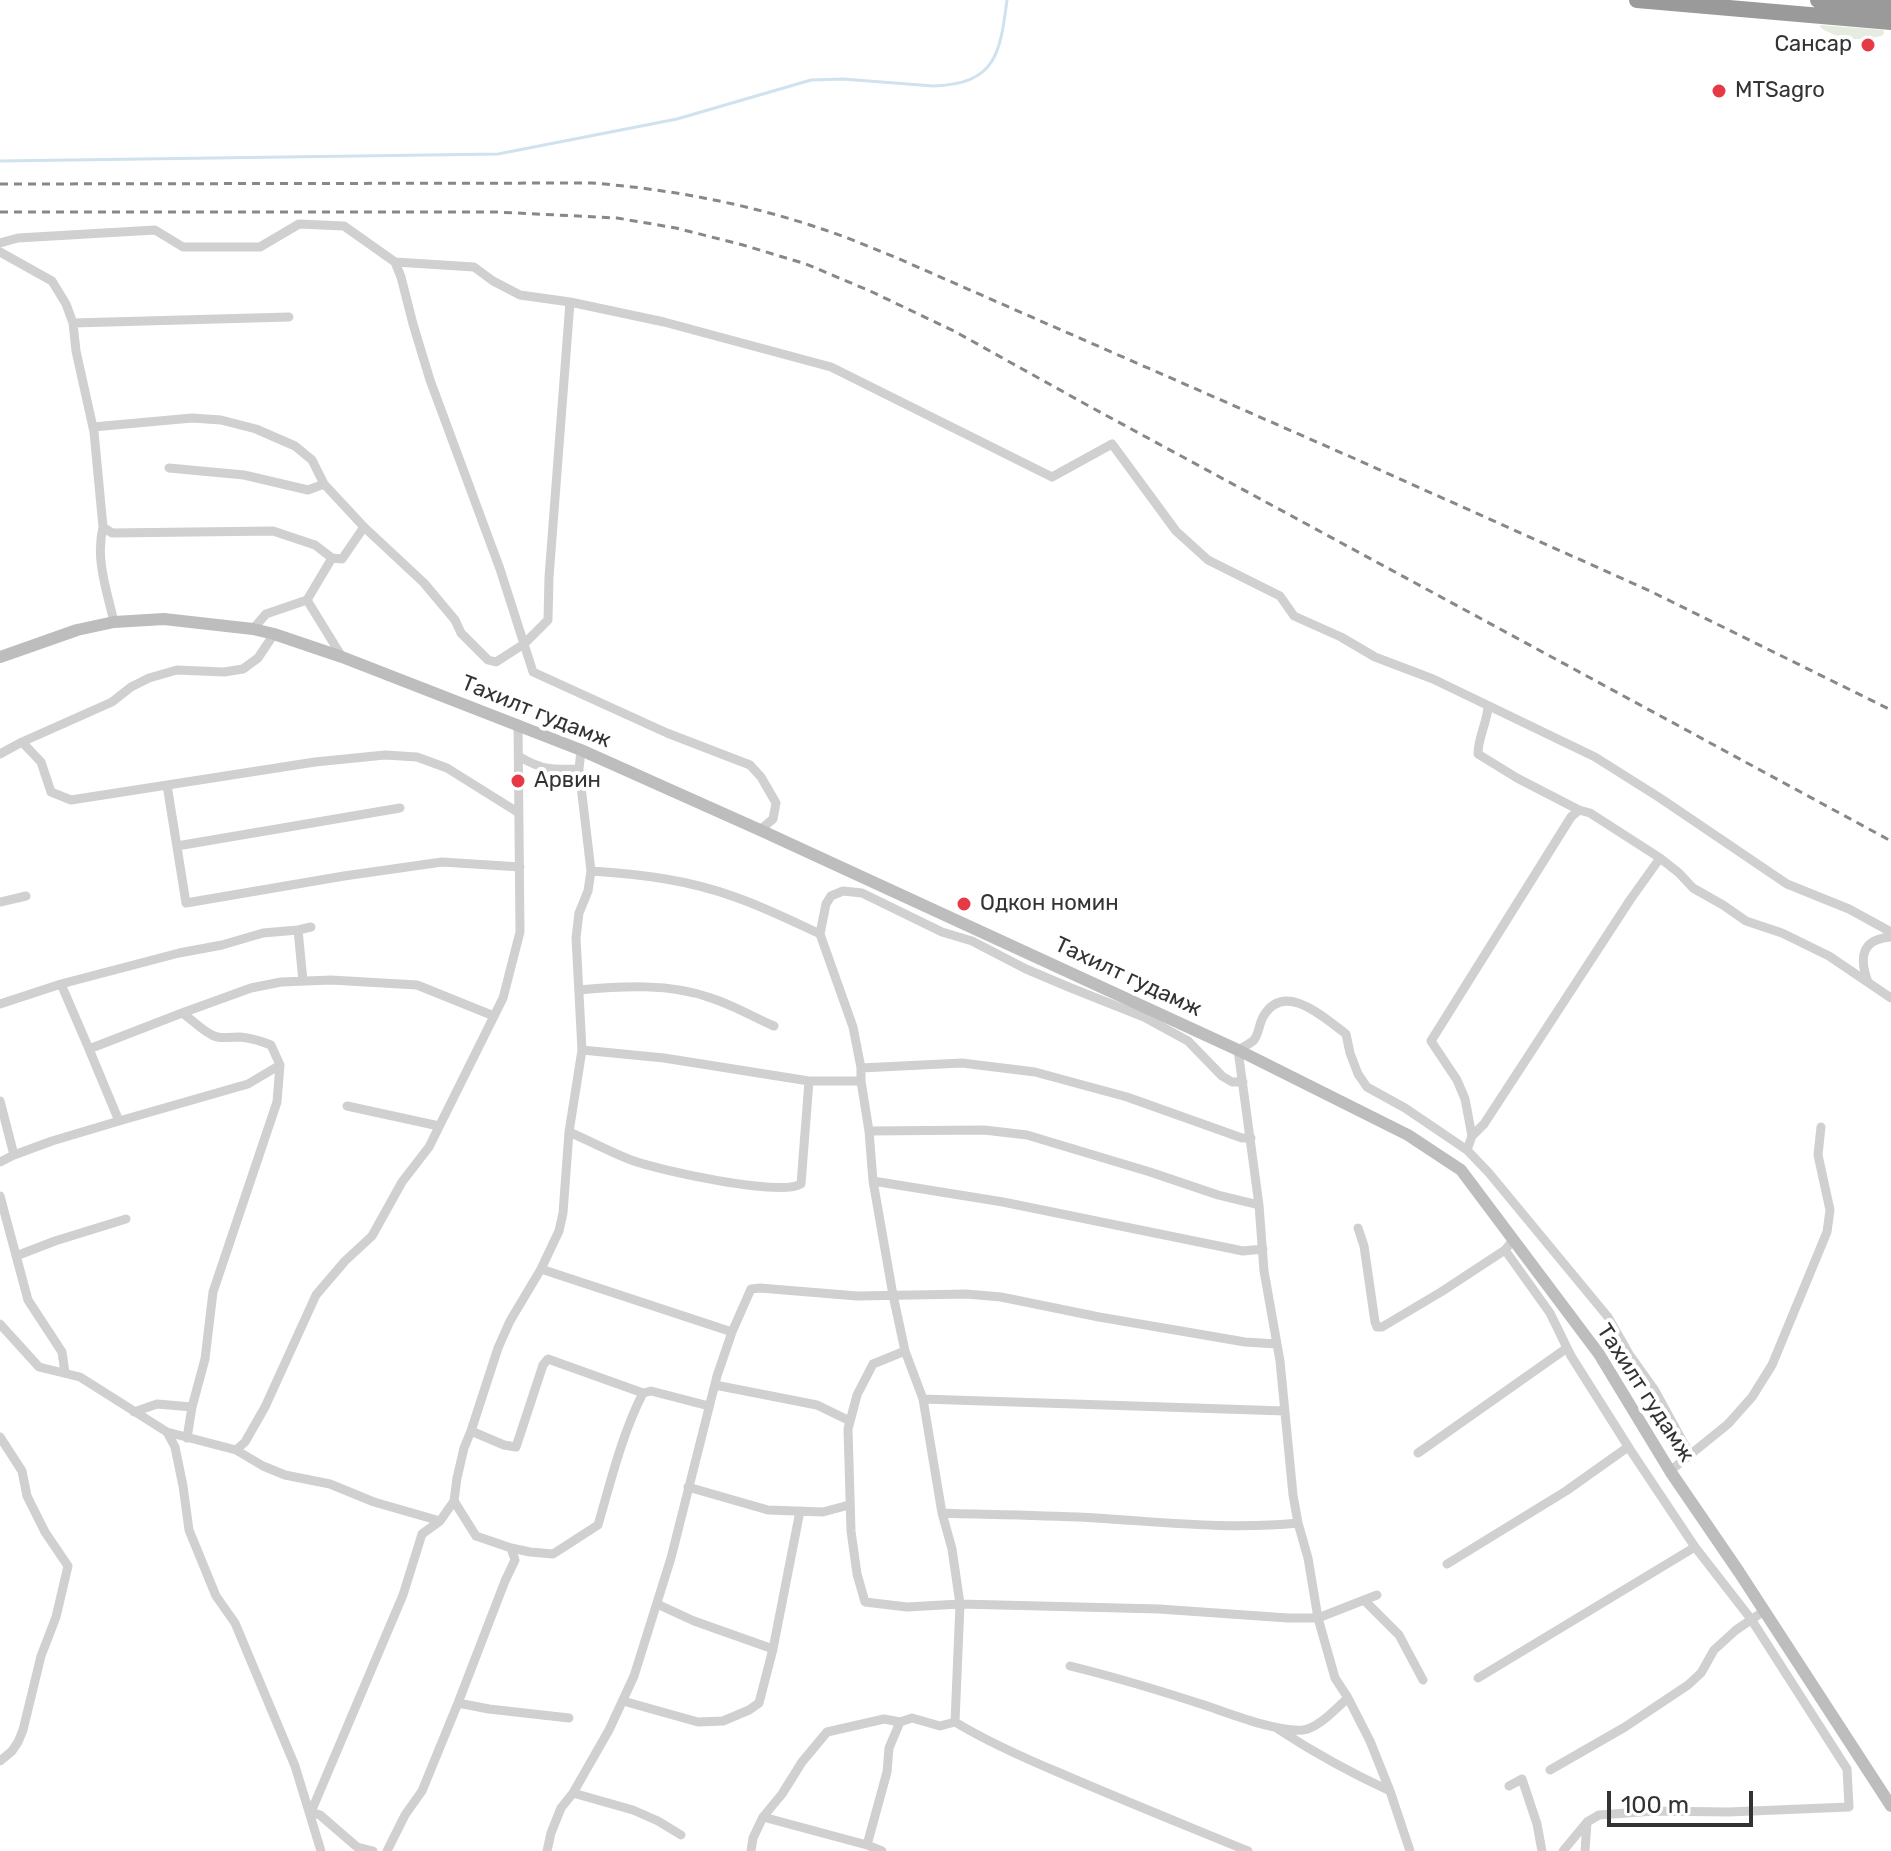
<!DOCTYPE html>
<meta charset="utf-8">
<style>
body{margin:0}
#map{position:relative;width:1891px;height:1851px;overflow:hidden;background:#fff;font-family:Rubik,sans-serif}
canvas{display:block}
.scale{position:absolute;left:1607px;top:1791px;width:146px;height:36px;box-sizing:border-box;border:4px solid #333;border-top:0;padding-left:10px;font-size:24px;line-height:28px;white-space:nowrap;color:#333;-webkit-text-stroke:6px #fff;paint-order:stroke}
</style>
<div id="map">
<canvas width="1891" height="1851"></canvas>
<div class="scale">100 m</div>
</div>
<script>
const ctx = document.querySelector('canvas').getContext('2d');
ctx.lineJoin = 'round';
function paint(path, color) { ctx.fillStyle = color; ctx.fill(path, 'evenodd'); }
function trace(path, color, width, dash) { ctx.strokeStyle = color; ctx.lineWidth = width; ctx.lineCap = dash ? 'butt' : 'round'; ctx.setLineDash(dash || []); ctx.stroke(path); }
function drawText(font, color, halo, rows, align = 'center') {
  ctx.font = font + ' Rubik,sans-serif'; ctx.lineWidth = 8; ctx.setLineDash([]); ctx.textBaseline = 'middle'; ctx.strokeStyle = halo; ctx.fillStyle = color; for (const [text, x, y, turn = 0] of rows) {
    ctx.save(); ctx.translate(x, y); ctx.rotate((+turn || 0) * Math.PI / 180); ctx.textAlign = isNaN(turn) ? turn : align; if (halo) ctx.strokeText(text, 0, 0); ctx.fillText(text, 0, 0); ctx.restore();
  }
}
const green = new Path2D(`
 M1820 25 1883 30 1884 32 1883 35C1864 43 1838 39 1821 28Z`);
const stream = new Path2D(`
 M0 161 498 154 677 119 811 80 843 79 933 86C996 84 1000 54 1007 0`);
const street = new Path2D(`
 M0 243 18 238 155 230 183 247H260L299 224 344 226 395 262 401 277 413 324 430 380 500 569 533 672 667 733 750 765 761 777 776 803 773 819 760 830
 M0 252 52 281 66 304 73 323 76 351 94 432 103 527 112 533 273 531 315 545 332 558
 M395 262 474 267 493 281 520 295 570 302 664 322 831 367 1052 477 1112 444 1176 531 1208 560 1280 596 1294 616 1341 637 1375 657 1433 679 1595 757 1660 798 1787 884 1849 909 1891 932
 M73 323 289 317
 M93 427 192 418 221 420 256 429 295 446 312 460 324 484 364 527 424 583 455 620 461 633 488 660 496 662 524 644 548 620 549 577 570 302
 M169 468 244 475 308 490 324 484
 M103 527C95 559 107 591 114 622
 M307 600 342 657
 M253 629 266 614 307 600 332 558 342 559 364 527
 M1488 707C1487 723 1478 737 1478 754L1517 778 1579 810
 M22 742 41 762 51 792 71 800 315 762 385 755 417 757 447 768 519 813
 M0 754 22 742 112 702 131 687 149 678 177 670 224 672 243 669 258 658 274 634
 M520 757C542 770 553 770 579 769
 M167 785 186 903 344 876 442 862 520 867
 M177 846 400 808
 M591 871C640 874 689 880 735 897 764 907 792 921 820 934
 M0 902 26 896
 M298 930 303 981
 M1868 982C1859 958 1861 939 1891 937
 M61 984 89 1049 182 1013 251 988 281 982 331 980 417 985 494 1016
 M579 990C622 986 670 983 711 998 733 1005 753 1017 774 1026
 M0 1004 61 984 179 953 222 945 263 933 298 930 311 927
 M182 1013C193 1020 202 1031 214 1036 221 1039 231 1037 240 1037 251 1038 261 1041 271 1045L280 1065 277 1102 213 1292 205 1359 192 1407 187 1438
 M582 1050 664 1058 809 1081H861
 M861 1068 962 1063 1035 1072 1127 1097 1242 1138H1251
 M1243 1082H1232L1222 1076 1188 1041 1144 1017 1071 988 1026 969 972 941 942 932 862 893 843 891 831 896 826 904 820 934 853 1027 861 1068V1081L869 1131 873 1181 893 1295 905 1351 923 1399 942 1513 952 1549 960 1604 955 1722C988 1742 1024 1758 1060 1773 1122 1800 1185 1825 1248 1851
 M0 1101 14 1155 0 1162
 M347 1106 439 1126
 M119 1121 248 1084 280 1065
 M869 1131 984 1130 1027 1135 1150 1172 1218 1195 1259 1205
 M569 1132C590 1141 610 1152 631 1160 658 1170 780 1197 801 1184L809 1081
 M1472 1136 1465 1099 1457 1080 1431 1041 1571 817 1579 810 1590 813 1660 858
 M1467 1150 1472 1136 1484 1124 1630 900 1660 858 1679 873 1693 888 1723 905 1746 921 1782 933 1829 956 1891 998
 M14 1155 52 1141 119 1121 89 1049
 M873 1181 1003 1202 1243 1251 1263 1249
 M0 1196 28 1300 62 1352 65 1373
 M1358 1228 1364 1246 1375 1322 1377 1327H1382L1441 1292 1505 1250
 M1513 1240 1505 1250 1550 1313 1571 1356 1631 1451 1695 1547
 M16 1256 55 1241 126 1219
 M541 1269 732 1332
 M0 1324 39 1367 80 1377 167 1432 236 1450 245 1442 265 1407 316 1295 345 1261 372 1236 402 1182 429 1147 503 998 520 932 518 724
 M905 1351 873 1364 857 1395 848 1429 851 1531 857 1574 865 1602 907 1607 960 1604 1159 1609 1288 1618H1318L1364 1600 1399 1635 1423 1680
 M715 1385 817 1405 850 1421
 M923 1399 1285 1411
 M134 1412 157 1404 192 1407
 M471 1431 504 1445 516 1447 543 1365 548 1359 643 1393
 M167 1432 175 1447 183 1486 189 1530 216 1596 235 1623 295 1766 321 1851
 M0 1437 22 1471 27 1496 45 1532 68 1566 56 1617 41 1656 23 1730 18 1742 12 1751 0 1761
 M236 1450 263 1466 285 1475 330 1484 374 1502 440 1521
 M1418 1453 1567 1348
 M1670 1471 1728 1424 1752 1397 1772 1365 1827 1232 1830 1210 1818 1155 1821 1127
 M688 1487 768 1510 823 1512 849 1505
 M942 1513C993 1515 1044 1515 1096 1518 1163 1522 1230 1530 1298 1523
 M511 1548 530 1552 553 1554 598 1525C611 1481 622 1434 643 1393L651 1391 709 1406
 M1447 1564 1566 1491 1628 1447
 M1364 1600 1377 1595
 M657 1604 694 1621 773 1649 800 1511
 M1070 1666C1115 1677 1158 1690 1201 1704 1229 1713 1275 1732 1303 1730 1319 1728 1336 1708 1348 1698
 M1478 1678 1695 1547 1751 1619 1847 1769 1849 1807 1728 1812 1655 1811 1599 1815 1587 1822 1563 1851
 M623 1701 698 1722 723 1721 749 1710 759 1703 773 1649
 M458 1703 489 1709 569 1718
 M1278 1729C1316 1754 1349 1772 1390 1791
 M1550 1770 1625 1727 1688 1685 1701 1673 1714 1650 1736 1630 1764 1611
 M1509 1786 1522 1779 1537 1824 1542 1851
 M573 1793 633 1810 658 1821 681 1835
 M763 1817 782 1794 802 1762 827 1732 884 1719 900 1722
 M373 1851 357 1847 320 1815 311 1812 403 1595 422 1534 440 1521 454 1501 457 1478 464 1448 471 1431 498 1348 510 1321 541 1269 559 1231 563 1213 569 1132 582 1050 576 938 579 913 588 891 591 871 579 769 581 750
 M387 1851 405 1815 422 1791 458 1703 505 1581 515 1560 511 1548 476 1536 454 1501
 M547 1851 551 1833 561 1808 573 1793 609 1730 634 1676 671 1558 717 1376 732 1332 751 1289 760 1288 857 1296 966 1294 1001 1297 1099 1317 1245 1342 1277 1344
 M751 1851 753 1838 763 1817 867 1845
 M882 1851 867 1845 887 1772 889 1748 900 1722 912 1718 940 1726 955 1722
 M1410 1851 1390 1791 1370 1741 1348 1698 1335 1678 1318 1618 1308 1558 1298 1523 1293 1495 1280 1361 1264 1271 1259 1205 1238 1050C1243 1047 1250 1044 1254 1040 1259 1034 1259 1024 1263 1017 1284 980 1323 1017 1346 1034L1350 1053 1358 1074 1367 1087 1405 1108 1467 1150 1489 1173 1608 1317 1629 1354 1654 1389 1689 1453
 M1585 1851 1587 1822`);
const secondary = new Path2D(`
 M0 657 77 630 114 622 164 619 253 629 274 634 342 657 581 750 760 830 1238 1050 1408 1135 1461 1170 1599 1354 1670 1471 1739 1572 1891 1806`);
const highway = new Path2D(`
 M1637 0 1891 22
 M1818 0 1891 6`);
const rail = new Path2D(`
 M0 184 592 183C669 189 749 204 822 229 847 237 872 248 897 258L1351 457 1650 591 1891 710
 M0 212H496L617 218 676 228 743 245 806 264 870 291 954 331 1087 405 1891 841`);
const markers = [
 [1868,45,8,"#e63946"],
 [1719,91,8,"#e63946"],
 [518,781,8,"#e63946"],
 [964,904,8,"#e63946"]
];
const poiNames = [
 ["Сансар",1852,45,"right"],
 ["MTSagro",1735,91],
 ["Арвин",534,781],
 ["Одкон номин",980,904]
];
const streetNames = [
 ["Тахилт гудамж",536,712,22],
 ["Тахилт гудамж",1128,977,25],
 ["Тахилт гудамж",1645,1393,57]
];
paint(green, '#e6ecdf');
trace(stream, '#cfe2ee', 3);
trace(street, '#d0d0d0', 9);
trace(secondary, '#bdbdbd', 12);
trace(highway, '#9a9a9a', 16);
trace(rail, '#888', 3, [8, 6]);
for (const [x, y, r, color] of markers) { const dot = new Path2D(); dot.arc(x, y, r, 0, 2 * Math.PI); ctx.fillStyle = color; ctx.fill(dot); trace(dot, '#fff', 3); }
drawText('22px', '#333', '#fff', poiNames, 'left');
drawText('22px', '#333', '#fff', streetNames);
</script>
